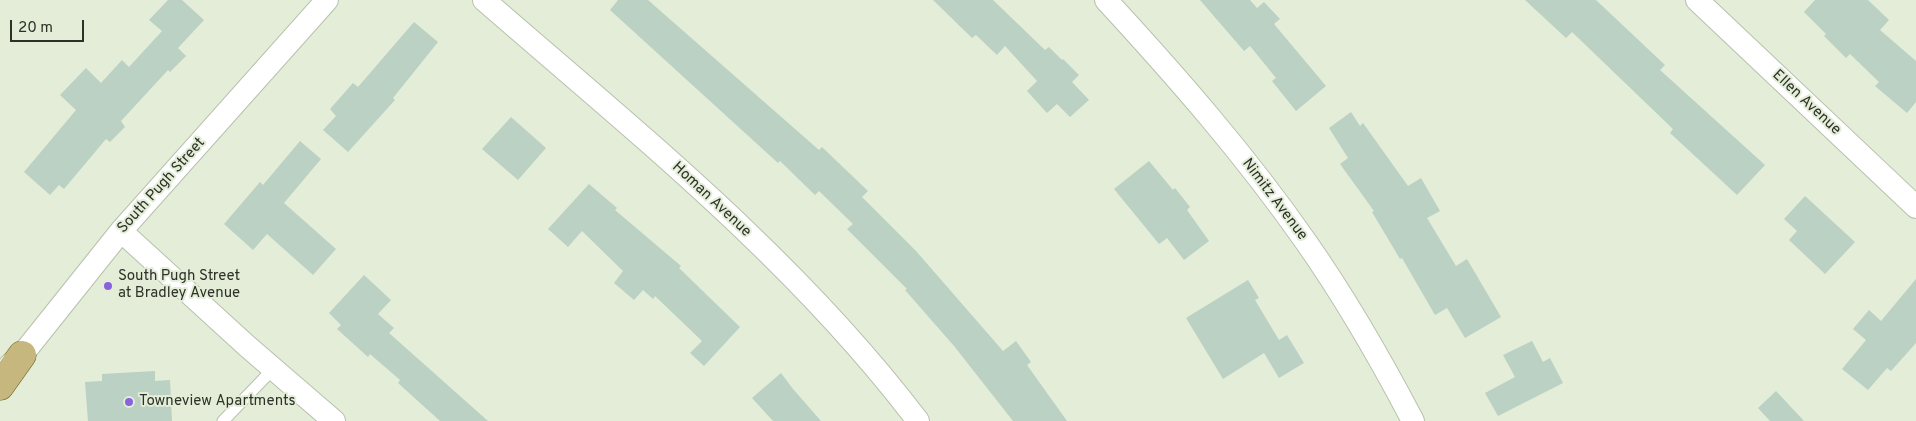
<!DOCTYPE html>
<style>
body{margin:0}
#map{position:relative;width:1916px;height:421px;overflow:hidden;background:#e3edd7;font-family:Overpass,sans-serif}
canvas{display:block}
.scale{position:absolute;left:10px;top:20px;width:74px;height:22px;box-sizing:border-box;border:2px solid #2d3128;border-top:0;padding-left:6px;font-size:15px;line-height:18px;white-space:nowrap;color:#2d3128;-webkit-text-stroke:4px #e3edd7;paint-order:stroke}
</style>
<div id="map">
<canvas width="1916" height="421"></canvas>
<div class="scale">20 m</div>
</div>
<script>
const ctx = document.querySelector('canvas').getContext('2d');
ctx.lineJoin = 'round';
function paint(path, color) { ctx.fillStyle = color; ctx.fill(path, 'evenodd'); }
function trace(path, color, width, dash) { ctx.strokeStyle = color; ctx.lineWidth = width; ctx.lineCap = dash ? 'butt' : 'round'; ctx.setLineDash(dash || []); ctx.stroke(path); }
function drawText(font, color, halo, rows, align = 'center') {
  ctx.font = font + ' Overpass,sans-serif'; ctx.lineWidth = 4; ctx.setLineDash([]); ctx.textBaseline = 'middle'; ctx.strokeStyle = halo; ctx.fillStyle = color; for (const [text, x, y, turn = 0] of rows) {
    ctx.save(); ctx.translate(x, y); ctx.rotate((+turn || 0) * Math.PI / 180); ctx.textAlign = isNaN(turn) ? turn : align; if (halo) ctx.strokeText(text, 0, 0); ctx.fillText(text, 0, 0); ctx.restore();
  }
}
const building = new Path2D(`
 M168 0H182L204 20 178 48 186 56 170 72 168 70 121 121 125 127 110 142 106 139 64 189 59 185 50 195 24 172 76 110 60 95 86 68 101 83 122 60 129 67 162 31 149 20Z
 M618 0H648L819 150 822 147 868 191 862 197 916 251 1003 351 1016 341 1031 362 1027 365 1067 421H1013L954 346 905 290 907 289 847 229 853 224 819 191 815 195 780 161 778 163 610 10Z
 M933 0H993L1045 50 1049 47 1062 60 1063 59 1079 75 1072 82 1089 100 1070 117 1057 104 1047 113 1027 91 1037 81 1005 46 997 55 976 35 972 38Z
 M1200 0H1250L1257 8 1264 2 1280 19 1274 24 1326 86 1296 111 1272 81 1276 78 1250 46 1244 51Z
 M1525 0H1596L1665 65 1660 70 1765 165 1737 195 1670 133 1673 129 1572 32 1566 38Z
 M1815 0H1868L1889 20 1880 30 1916 61V102L1907 113 1875 86 1879 82 1850 54 1846 58 1824 36 1826 34 1804 12Z
 M414 22 438 42 393 98 395 100 348 152 323 130 336 116 330 109 353 83 358 87Z
 M1351 112 1360 126 1363 123 1408 186 1421 178 1440 211 1427 218 1456 266 1467 259 1501 317 1465 338 1447 308 1435 315 1402 258 1400 259 1372 212 1374 211 1340 164 1348 158 1329 128Z
 M511 117 546 148 518 180 482 149Z
 M300 141 321 159 284 203 336 249 313 275 267 234 253 250 224 224 260 182 263 185Z
 M1149 161 1173 190 1175 188 1190 207 1187 210 1209 241 1184 260 1167 238 1159 244 1114 189Z
 M589 184 617 208 615 210 681 266 679 268 740 327 704 366 690 353 702 341 655 296 653 299 643 290 634 300 614 283 623 271 582 231 568 247 548 229Z
 M1805 196 1855 242 1825 274 1789 240 1797 231 1784 219Z
 M364 275 391 300 378 314 394 328 389 333 488 421H440L398 383 400 380 370 354 368 357 337 329 341 325 329 313Z
 M1916 279V343L1891 371 1887 368 1868 390 1842 369 1866 340 1853 329 1869 310 1881 321Z
 M1248 280 1259 298 1255 300 1279 340 1287 335 1304 363 1279 378 1264 353 1223 379 1186 318Z
 M1532 341 1543 362 1550 358 1563 383 1498 416 1485 393 1515 377 1503 355Z
 M155 371V381L170 380 172 421H88L85 382 102 381V374Z
 M781 373 793 389 821 421H773L752 398Z
 M1776 391 1804 421H1770L1758 408Z`);
const service = new Path2D(`
 M223 421 273 369`);
const minor = new Path2D(`
 M484 0C636 132 796 260 918 421
 M1106 0C1177 77 1246 156 1306 242 1346 299 1381 360 1413 421
 M1697 0 1916 207
 M121 231 247 346 334 421
 M10 365 22 355 121 231 327 0`);
const primary = new Path2D(`
 M0 386 22 355`);
const markers = [
 [108,286,5,"#8863dd"],
 [129,402,5,"#8863dd"]
];
const streetNames = [
 ["Ellen Avenue",1806,103,43],
 ["South Pugh Street",162,186,-48],
 ["Homan Avenue",711,200,43],
 ["Nimitz Avenue",1274,200,53]
];
const poiNames = [
 ["South Pugh Street",118,277],
 ["at Bradley Avenue",118,294],
 ["Towneview Apartments",139,402]
];
paint(building, '#bad1c4');
trace(service, '#b7c1ac', 13);
trace(minor, '#b7c1ac', 24);
trace(primary, '#776927', 29);
trace(service, '#fff', 11);
trace(minor, '#fff', 22);
trace(primary, '#c5b77d', 28);
for (const [x, y, r, color] of markers) { const dot = new Path2D(); dot.arc(x, y, r, 0, 2 * Math.PI); ctx.fillStyle = color; ctx.fill(dot); trace(dot, '#e3edd7', 2); }
drawText('15px', '#2d3128', '#e3edd7', streetNames);
drawText('15px', '#2d3128', '#e3edd7', poiNames, 'left');
</script>
